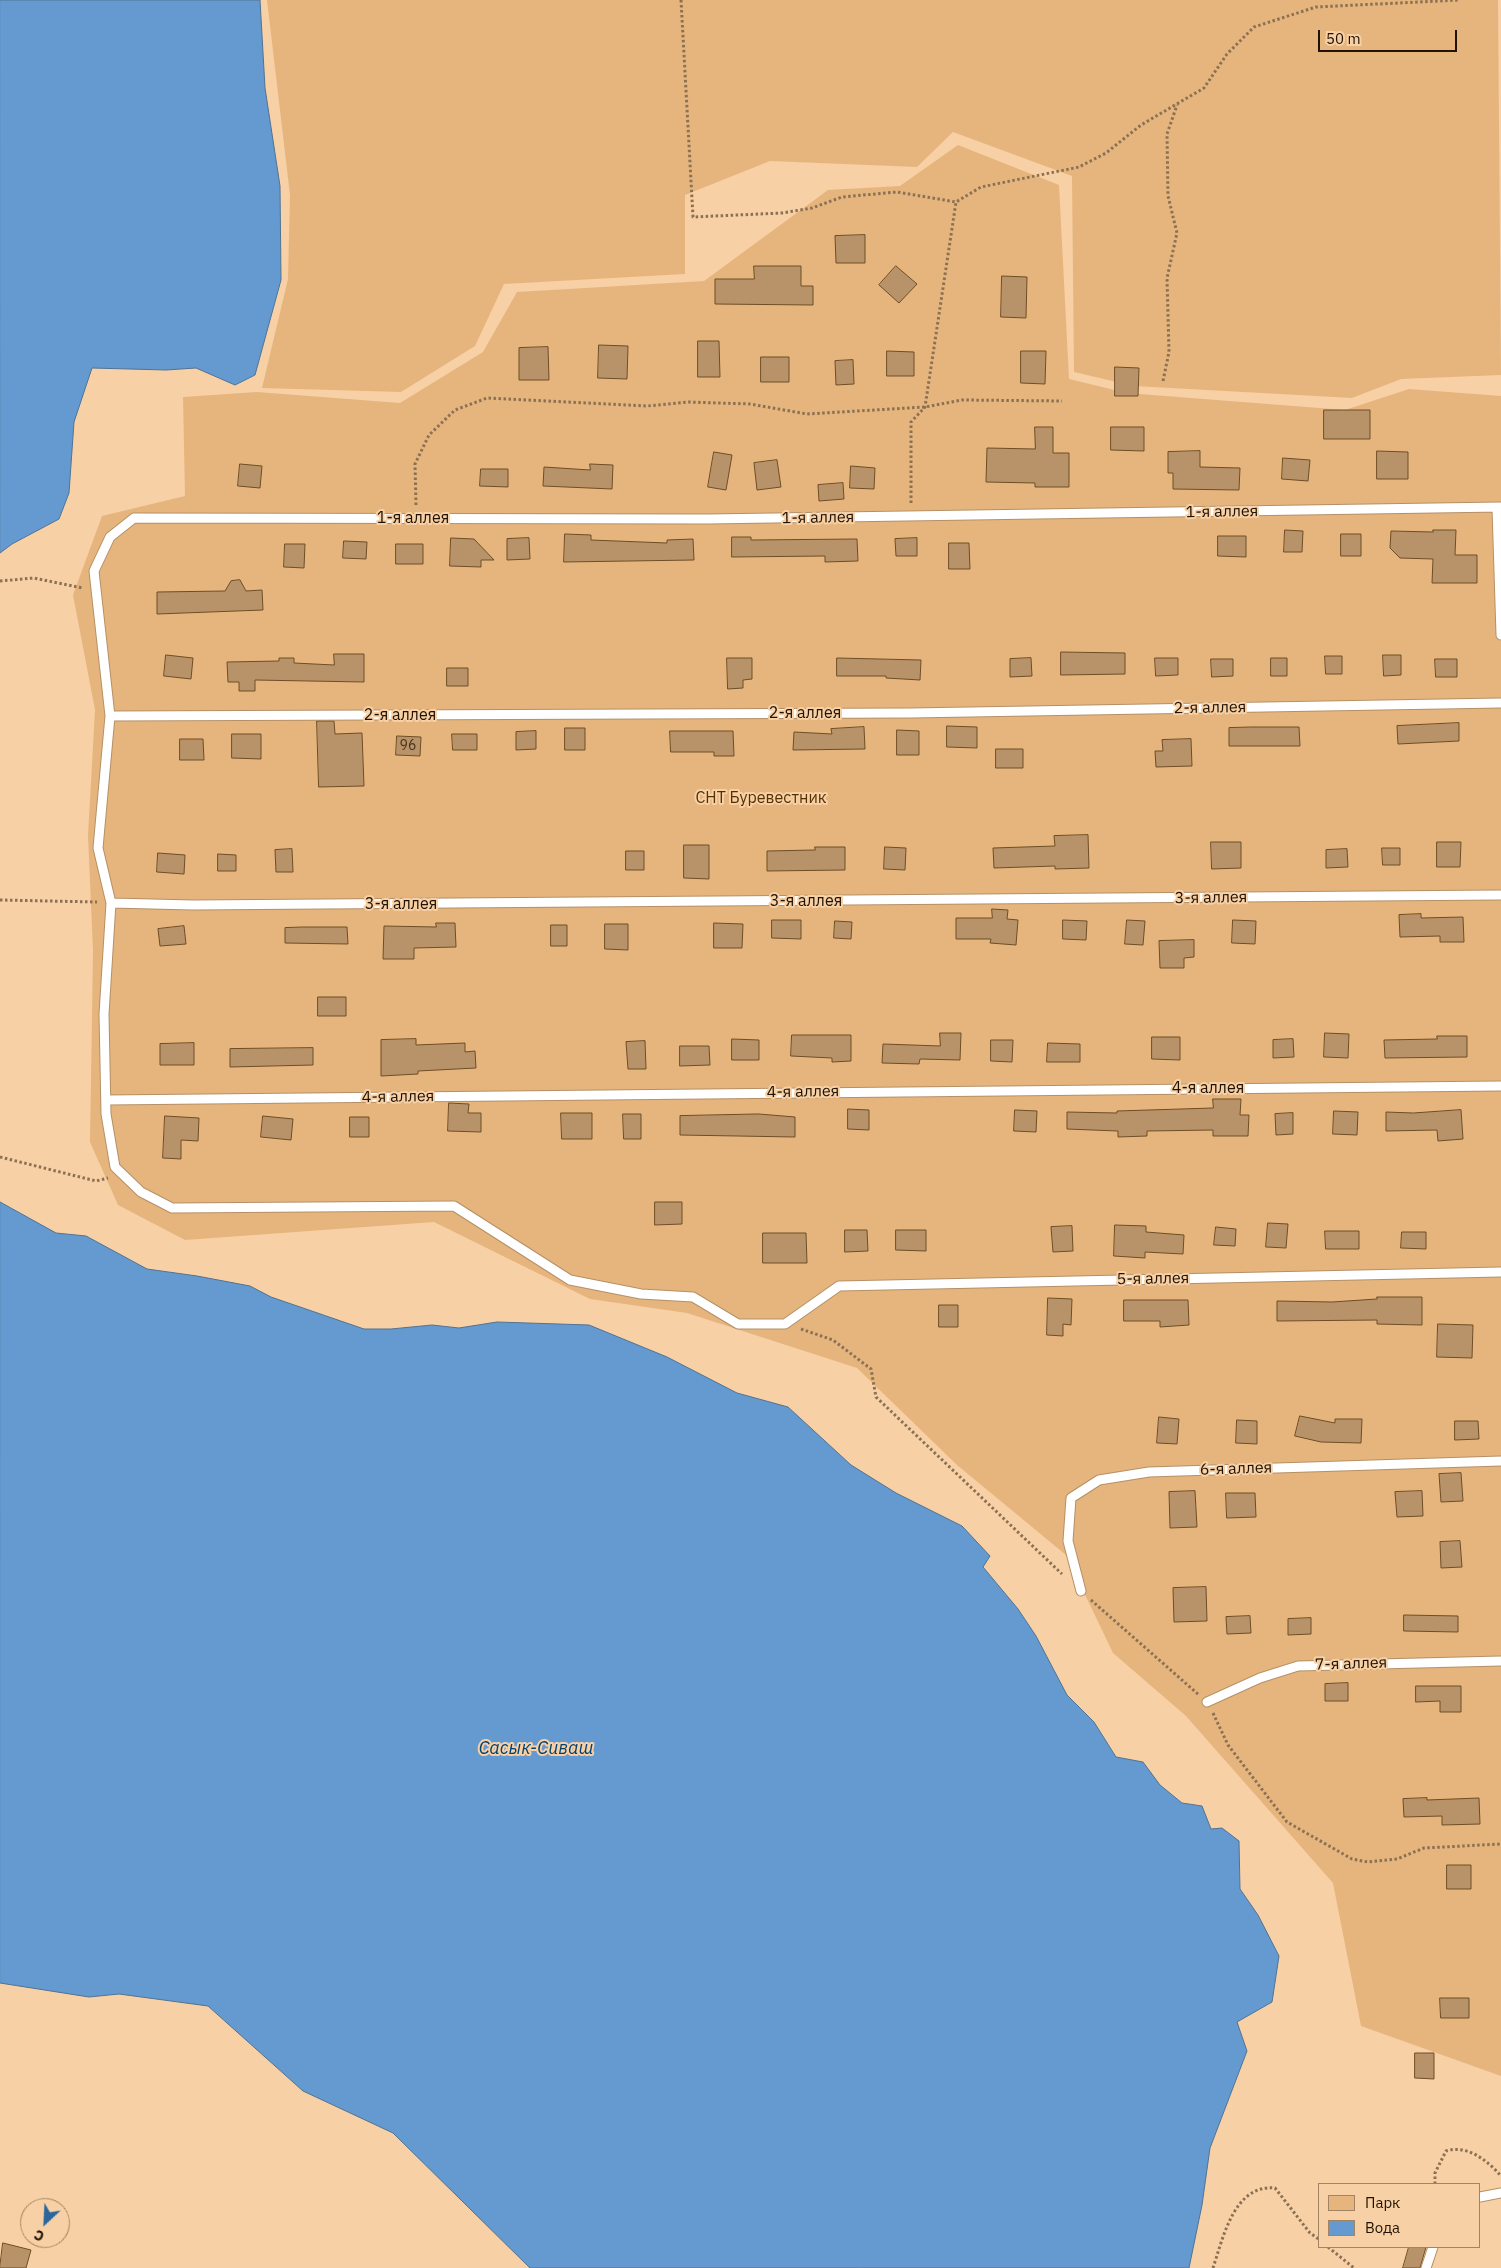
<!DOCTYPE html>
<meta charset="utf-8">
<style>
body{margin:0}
#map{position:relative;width:1501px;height:2268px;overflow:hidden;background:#f8d0a5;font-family:"IBM Plex Sans",sans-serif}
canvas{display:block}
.legend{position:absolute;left:1318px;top:2183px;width:162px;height:65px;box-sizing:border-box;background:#f8d0a5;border:1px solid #a28464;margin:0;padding:6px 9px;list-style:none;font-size:15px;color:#201303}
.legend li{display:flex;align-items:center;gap:10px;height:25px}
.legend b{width:25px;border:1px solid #a28464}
.north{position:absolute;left:20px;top:2198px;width:50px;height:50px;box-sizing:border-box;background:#f8d0a5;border:1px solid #a28464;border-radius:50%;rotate:205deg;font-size:14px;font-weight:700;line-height:20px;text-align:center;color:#201303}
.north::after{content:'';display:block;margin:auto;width:18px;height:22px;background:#2b669d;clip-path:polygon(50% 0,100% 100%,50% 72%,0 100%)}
.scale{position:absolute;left:1318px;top:30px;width:139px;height:22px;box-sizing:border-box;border:2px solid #201303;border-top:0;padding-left:6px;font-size:15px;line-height:18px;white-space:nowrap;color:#201303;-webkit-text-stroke:4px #f8d0a5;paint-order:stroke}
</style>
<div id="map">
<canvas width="1501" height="2268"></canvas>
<ul class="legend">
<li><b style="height:14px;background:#e6b57d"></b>Парк</li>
<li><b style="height:14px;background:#659ad0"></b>Вода</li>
</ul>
<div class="north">С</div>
<div class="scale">50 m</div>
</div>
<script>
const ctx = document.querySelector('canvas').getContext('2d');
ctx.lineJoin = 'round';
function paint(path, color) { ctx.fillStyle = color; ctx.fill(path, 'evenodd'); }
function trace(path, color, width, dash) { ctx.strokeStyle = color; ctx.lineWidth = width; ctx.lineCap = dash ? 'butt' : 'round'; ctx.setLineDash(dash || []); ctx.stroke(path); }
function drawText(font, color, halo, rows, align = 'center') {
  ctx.font = font + ' "IBM Plex Sans",sans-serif'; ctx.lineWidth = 4; ctx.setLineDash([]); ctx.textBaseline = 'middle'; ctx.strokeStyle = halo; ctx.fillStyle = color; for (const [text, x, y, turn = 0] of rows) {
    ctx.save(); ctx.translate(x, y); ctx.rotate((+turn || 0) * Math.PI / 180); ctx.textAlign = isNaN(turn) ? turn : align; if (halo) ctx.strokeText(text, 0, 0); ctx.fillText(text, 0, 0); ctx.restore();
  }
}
const green = new Path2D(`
 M267 0H1498L1501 375 1401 379 1352 398 1134 386 1074 372 1072 176 953 132 917 167 770 161 685 195V274L504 284 475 346 401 392 262 388 288 279 290 195Z
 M958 145 1059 185 1069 379 1127 393 1345 410 1409 389 1501 396V2076L1361 2026 1333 1883 1186 1716 1113 1653 1066 1555 957 1465 857 1368 687 1313 590 1299 434 1222 185 1240 118 1205 90 1142 93 951 88 835 95 710 73 595 102 516 185 496 183 397 257 392 400 403 483 352 517 292 704 281 828 190 900 186Z`);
const water = new Path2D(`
 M0 0H260L265 88 280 186 281 280 255 375 235 385 196 368 166 370 92 368 74 422 69 493 59 519 12 544 0 553Z
 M0 1202 56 1233 86 1236 147 1269 197 1276 250 1286 271 1297 364 1329H391L432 1325 459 1328 497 1322 589 1325 667 1357 737 1393 788 1407 851 1465 896 1493 962 1526 990 1556 983 1567 1018 1609 1036 1636 1067 1695 1094 1722 1116 1757 1143 1762 1160 1785 1182 1803 1202 1806 1211 1829 1222 1828 1239 1841 1240 1889 1258 1915 1279 1956 1272 2002 1237 2022 1247 2051 1210 2148 1202 2205 1189 2268H530L393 2133 303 2091 208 2006 119 1994 89 1997 0 1983Z`);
const building = new Path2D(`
 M865 235V263H836L835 236Z
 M754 266H801V286H813V305L715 304V279H754Z
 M896 266 917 284 899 303 879 285Z
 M1002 276 1027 277 1026 318 1001 317Z
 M698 341H719L720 377H698Z
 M599 345 628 346 627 379 598 378Z
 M548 347 549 380H519V348Z
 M887 351 914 352V376H887Z
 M1021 351H1046L1045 384 1021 383Z
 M761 357H789V382H761Z
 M853 360 854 384 836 385 835 361Z
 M1115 367 1139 368 1138 396H1115Z
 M1324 410H1370V439H1324Z
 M1035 427H1053V453H1069V487H1035V483L986 482 987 448 1035 449Z
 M1111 427H1144V451L1111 450Z
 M1200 451V467L1240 468 1239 490 1173 489V473H1168V452Z
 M1377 451 1408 452V479H1377Z
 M714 452 732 455 726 490 708 487Z
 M1283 458 1310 460 1308 481 1282 479Z
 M777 460 781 487 757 490 754 463Z
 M240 464 262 466 260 488 238 486Z
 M590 464 613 465 612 489 543 486 544 467 590 470Z
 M851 466 875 468 874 489 850 488Z
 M481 469H508V487L480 486Z
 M843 483 844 499 819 501 818 485Z
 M1285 530 1303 531 1302 552H1284Z
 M1433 530H1456L1455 555H1477V583H1432L1433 559 1400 558 1390 548 1391 531 1433 532Z
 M565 534 591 535V540L667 543V540L693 539 694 560 564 562Z
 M1341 534H1361V556H1341Z
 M1218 536H1246V557L1218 556Z
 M732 537H751V540L857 539 858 561 825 562V556L732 557Z
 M451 538 474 539 494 560H481V567L450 566Z
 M529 538 530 559 507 560V539Z
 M917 538V556H896L895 539Z
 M344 541 367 542 366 559 343 558Z
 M949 543H969L970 569H949Z
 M285 544H305L304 568 284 567Z
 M396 544H423V564H396Z
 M240 580 246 591 262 590 263 610 157 614V592L225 591 231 581Z
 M1061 652 1125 653V674L1061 675Z
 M334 654H364V682L255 680V691H239V682H228L227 662 279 661V658H294V663L334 665Z
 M166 655 193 658 191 679 164 676Z
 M1383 655H1401V675L1384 676Z
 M1325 656H1342V674H1326Z
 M727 658H752V679L743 680V688L728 689Z
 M837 658 921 660 920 680 886 678V676H837Z
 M1031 658 1032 676 1010 677V659Z
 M1155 658H1178V675L1156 676Z
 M1271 658H1287V676H1271Z
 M1211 659H1233V676L1212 677Z
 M1435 659H1457V677H1436Z
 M447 668H468V686H447Z
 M317 721H334L335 734 362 733 364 786 319 787Z
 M1459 723V741L1398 744 1397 726Z
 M947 726 977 727V748L947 747Z
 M864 727 865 749 793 750 794 732 832 734 831 729Z
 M1251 727H1299L1300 746H1229V728Z
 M565 728H585V750H565Z
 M897 730 919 731V755H897Z
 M536 731V749L516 750V732Z
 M670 731H733L734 756H714V752H671Z
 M232 734H261V759L232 758Z
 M452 734H477V750H453Z
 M397 736 421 737 420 756 396 755Z
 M180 739H203L204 760H180Z
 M1191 739 1192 766 1156 767 1155 751H1163L1162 740Z
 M996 749H1023V768H996Z
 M1088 835 1089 868 1055 869V866L994 868 993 848 1055 846 1054 836Z
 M1211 842H1241V868L1212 869Z
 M1437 842H1461L1460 867H1437Z
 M684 845H709V879L684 878Z
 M815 847H845V870L767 871V851L815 850Z
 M885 847 906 848 905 870 884 869Z
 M1382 848H1400V865H1383Z
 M292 849 293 872H276L275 850Z
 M1347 849 1348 867 1326 868V850Z
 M626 851H644V870H626Z
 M158 853 185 855 184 874 157 872Z
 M218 854 236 855V871H218Z
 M992 909 1008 910 1007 919 1018 920 1016 945 990 943 991 939H956V918H992Z
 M1421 914V918L1463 917 1464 942H1440V936L1400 937 1399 915Z
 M772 920H801V939L772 938Z
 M1063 920 1087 921 1086 940 1063 939Z
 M1127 920 1145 921 1143 945 1125 944Z
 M1233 920 1256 921 1255 944 1232 943Z
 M835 921 852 922 851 939 834 938Z
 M436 923H455L456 947 414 948V959H383L384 926 436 927Z
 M714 923 743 924 742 948H714Z
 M605 924H628V950L605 949Z
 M551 925H567V946H551Z
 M184 926 186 944 160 946 158 929Z
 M303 927H347L348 944 285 943V928Z
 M1194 940V957L1184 958V968H1160L1159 941Z
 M318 997H346V1016H318Z
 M940 1033H961L960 1060 920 1059 919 1064 882 1063 883 1044 940 1046Z
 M1325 1033 1349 1034 1348 1058 1324 1057Z
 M792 1035H851V1061L832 1062V1058L791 1056Z
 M1437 1036H1467V1057L1385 1058 1384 1040 1437 1039Z
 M1152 1037H1180V1060L1152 1059Z
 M416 1039V1045L465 1043V1052L475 1051 476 1068 418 1071V1074L381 1076V1040Z
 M732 1039 759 1040V1060H732Z
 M1293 1039 1294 1057 1273 1058V1040Z
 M991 1040H1013L1012 1062 991 1061Z
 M645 1041 646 1069H628L626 1042Z
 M194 1043V1065H160V1044Z
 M1048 1043 1080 1044V1062H1047Z
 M680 1046H709L710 1065 680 1066Z
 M313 1048V1065L230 1067V1049Z
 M1213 1099H1241L1240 1115H1249L1248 1136H1213V1130L1147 1131V1136L1118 1137V1131L1067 1129V1112L1117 1113V1111L1213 1108Z
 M449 1103 469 1104 468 1113H481V1132L448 1131Z
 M848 1109 869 1110V1130L848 1129Z
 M1015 1110 1037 1111 1036 1132 1014 1131Z
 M1461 1110 1463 1139 1438 1141 1437 1130 1386 1131V1112L1413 1113Z
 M1334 1111 1358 1112 1357 1135 1333 1134Z
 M561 1113H592V1139H562Z
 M1293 1113V1134L1276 1135 1275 1114Z
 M623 1114H641V1139H624Z
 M759 1114 795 1117V1137L680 1135V1116Z
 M165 1116 199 1118 198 1141 181 1140V1159L163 1158Z
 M263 1116 293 1119 291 1140 261 1137Z
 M350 1117H369V1137H350Z
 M655 1202H682V1224L655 1225Z
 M1268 1223 1288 1224 1286 1248 1266 1247Z
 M1115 1225 1146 1226V1232L1184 1235 1183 1254 1145 1252V1258L1114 1256Z
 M1072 1226 1073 1251 1053 1252 1051 1227Z
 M1216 1227 1236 1229 1235 1246 1214 1245Z
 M845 1230H867L868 1251 845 1252Z
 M896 1230H926V1251L896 1250Z
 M1325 1231H1359V1249H1326Z
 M1402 1232H1426V1249L1401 1248Z
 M763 1233H806L807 1263H763Z
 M1377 1297H1422V1325L1377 1324V1320L1277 1321V1301L1332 1302 1377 1299Z
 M1048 1298 1072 1299 1071 1325 1063 1324V1336L1047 1335Z
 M1124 1300H1188L1189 1325 1160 1327V1321H1124Z
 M939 1305H958V1327H939Z
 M1438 1324 1473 1325 1472 1358 1437 1357Z
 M1300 1416 1335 1423V1419H1362L1361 1443 1321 1442 1295 1436Z
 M1159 1417 1179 1419 1177 1444 1157 1443Z
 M1237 1420 1257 1421V1444L1236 1443Z
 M1455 1421H1478L1479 1439 1455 1440Z
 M1461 1473 1463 1501 1441 1502 1439 1474Z
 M1195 1491 1197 1527 1170 1528 1169 1492Z
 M1422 1491 1423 1516 1397 1517 1395 1492Z
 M1226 1493H1255L1256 1517 1227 1518Z
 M1460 1541 1462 1567 1441 1568 1440 1542Z
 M1206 1587 1207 1621 1174 1622 1173 1588Z
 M1404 1615 1458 1616V1632L1404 1631Z
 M1250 1616 1251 1633 1227 1634 1226 1617Z
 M1311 1618V1634L1288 1635V1619Z
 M1348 1683V1701H1325V1684Z
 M1416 1686H1461V1712H1440V1701L1416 1702Z
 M1427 1798V1800L1479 1798 1480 1824 1442 1825V1816L1404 1817 1403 1799Z
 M1447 1865H1471V1889H1447Z
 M1440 1998H1469V2018H1441Z
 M1415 2053H1434V2079L1415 2078Z
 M3 2243 31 2250 26 2268H0Z
 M1409 2247H1426L1420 2268H1403Z`);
const path = new Path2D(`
 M681 0 693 217 782 213 812 208 842 197 897 192 956 202
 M1163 381 1169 352 1167 278 1177 233 1168 196 1167 134 1177 105
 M911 503V422L925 407 956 202 981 187 1079 167 1106 153 1141 125 1204 88 1227 54 1254 27 1316 7 1460 0
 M416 505 415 464 429 435 455 410 487 398 647 406 688 402 750 404 807 414 925 407 962 400 1062 401
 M0 581 34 578 83 588
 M0 900 97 902
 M0 1157 96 1181 108 1178
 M801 1329 833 1340 871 1369 876 1397 1062 1574
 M1091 1600 1199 1695
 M1213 1713 1228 1745 1287 1822 1352 1859 1368 1862 1397 1859 1424 1848 1501 1844
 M1435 2184V2173L1446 2151C1467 2144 1488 2161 1501 2176
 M1328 2247 1354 2268
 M1213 2268C1223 2238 1234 2184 1275 2188L1310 2233 1320 2240`);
const lane = new Path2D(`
 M1501 507 708 519 134 518 110 537 94 571 110 716 98 848 111 903 104 1014 106 1114 115 1167 141 1192 172 1208 454 1206 570 1280 641 1294 693 1297 738 1324H785L839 1286 1501 1272
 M1497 508 1501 635
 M110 716 911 713 1501 703
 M111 903 193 905 1501 895
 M106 1100 1501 1086
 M1081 1591 1068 1541 1071 1498 1099 1480 1149 1472 1501 1461
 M1207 1702 1260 1678 1298 1666 1501 1661
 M1480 2197 1501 2193
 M1426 2268 1433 2247`);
const numberNames = [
 ["96",408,746]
];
const streetNames = [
 ["1-я аллея",1222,512,-1],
 ["1-я аллея",413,518],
 ["1-я аллея",818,518,-1],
 ["2-я аллея",1210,708,-1],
 ["2-я аллея",805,713],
 ["2-я аллея",400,715],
 ["3-я аллея",1211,898,-1],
 ["3-я аллея",806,901],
 ["3-я аллея",401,904],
 ["4-я аллея",1208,1088],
 ["4-я аллея",803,1092,-1],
 ["4-я аллея",398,1097,-1],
 ["5-я аллея",1153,1279,-1],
 ["6-я аллея",1236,1469,-2],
 ["7-я аллея",1351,1664,-2]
];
const parkNames = [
 ["СНТ Буревестник",761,798]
];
const waterNames = [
 ["Сасык-Сиваш",536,1749]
];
paint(green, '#e6b57d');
paint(water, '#659ad0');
trace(water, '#507292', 1);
paint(building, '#b89369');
trace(building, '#6f4e25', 1);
trace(lane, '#b59066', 11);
trace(path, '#8b7153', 3, [2.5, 2.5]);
trace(lane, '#fff', 9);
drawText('14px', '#46331c', null, numberNames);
drawText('16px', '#201303', '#f8d0a5', streetNames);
drawText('16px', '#543200', '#f8d0a5', parkNames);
drawText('italic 18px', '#014172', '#f8d0a5', waterNames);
</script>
